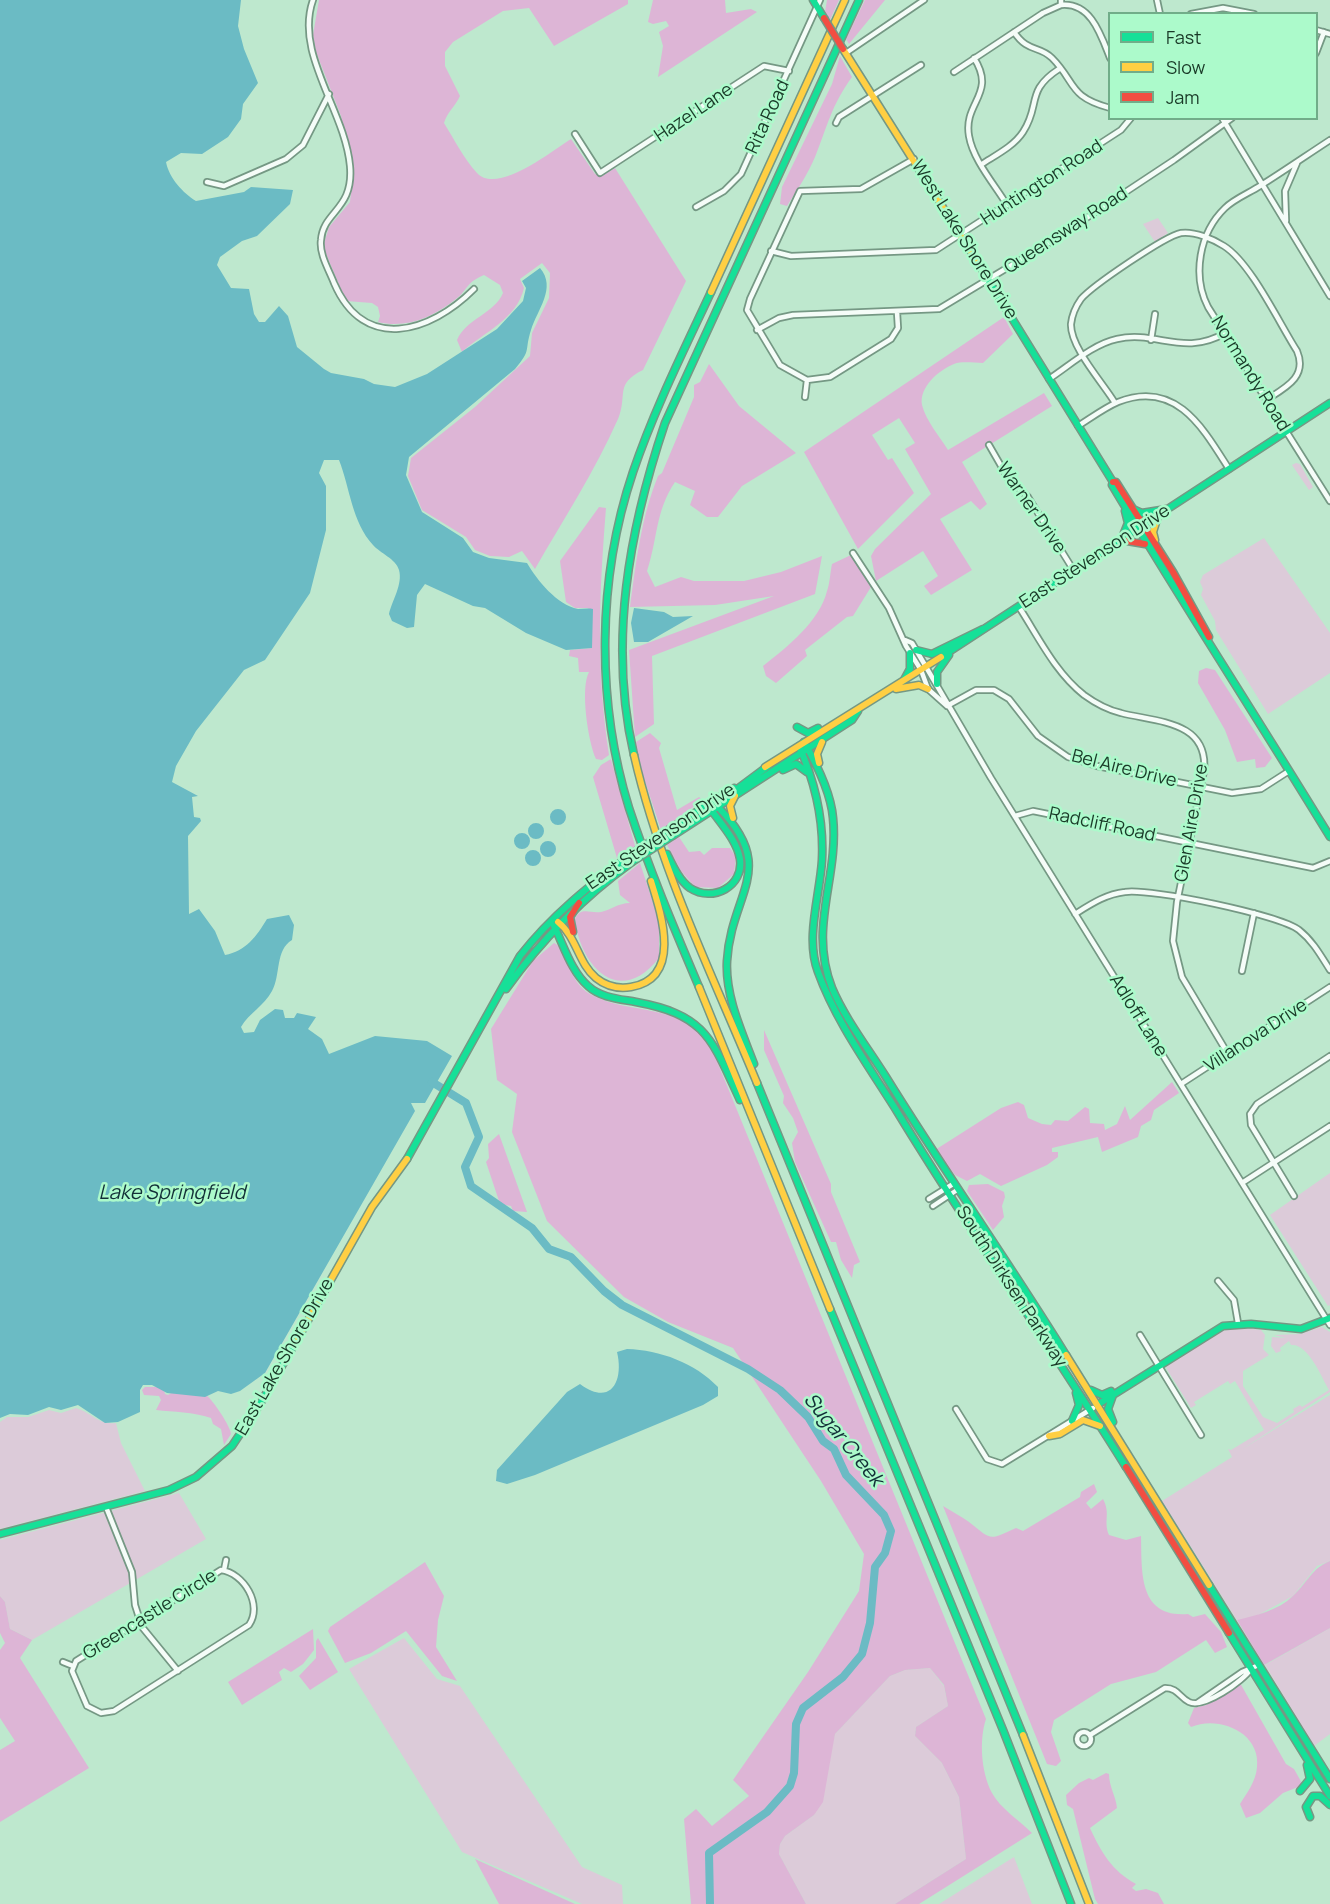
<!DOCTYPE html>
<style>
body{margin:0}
#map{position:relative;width:1330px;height:1904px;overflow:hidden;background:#bee8ce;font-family:Manrope,sans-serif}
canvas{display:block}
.legend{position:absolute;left:1108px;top:12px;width:210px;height:108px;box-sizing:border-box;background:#acfacb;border:2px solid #71ad89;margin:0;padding:8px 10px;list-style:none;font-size:18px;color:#193927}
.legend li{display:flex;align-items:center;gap:12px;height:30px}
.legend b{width:30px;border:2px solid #71ad89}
</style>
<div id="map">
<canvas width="1330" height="1904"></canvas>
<ul class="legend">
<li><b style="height:8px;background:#16e098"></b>Fast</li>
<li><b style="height:8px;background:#ffcf43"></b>Slow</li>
<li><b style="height:8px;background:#f24e42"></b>Jam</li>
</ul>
</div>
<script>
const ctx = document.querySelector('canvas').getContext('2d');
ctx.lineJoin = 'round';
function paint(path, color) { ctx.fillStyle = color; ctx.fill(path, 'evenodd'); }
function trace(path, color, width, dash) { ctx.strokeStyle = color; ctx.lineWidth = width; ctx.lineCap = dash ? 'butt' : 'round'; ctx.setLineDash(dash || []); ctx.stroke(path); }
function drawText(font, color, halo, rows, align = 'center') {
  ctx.font = font + ' Manrope,sans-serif'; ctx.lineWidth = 5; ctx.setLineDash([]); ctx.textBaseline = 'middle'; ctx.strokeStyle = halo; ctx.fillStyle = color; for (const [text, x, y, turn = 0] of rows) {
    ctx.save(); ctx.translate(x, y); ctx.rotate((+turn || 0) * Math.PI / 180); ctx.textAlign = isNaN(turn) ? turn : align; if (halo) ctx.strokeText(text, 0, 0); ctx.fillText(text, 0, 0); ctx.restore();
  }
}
const green = new Path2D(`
 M1158 218 1168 233 1155 242 1143 224Z
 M1296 463 1300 464 1313 487 1309 490 1292 465Z
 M1264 538 1330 633V673L1268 714 1216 630 1215 621 1201 595 1203 589 1200 582 1203 575Z
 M1330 1173V1305L1328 1306 1270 1215Z
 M1241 1327 1261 1330 1265 1335 1263 1349 1269 1355 1243 1371V1386L1263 1417 1277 1423 1294 1412 1293 1409 1300 1405 1302 1407 1329 1390C1321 1376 1308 1343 1291 1345L1289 1341 1280 1348 1281 1351 1276 1353 1271 1346 1272 1337 1286 1338 1274 1335 1300 1334 1322 1327 1330 1332V1392L1241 1450 1330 1395V1561L1317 1566 1293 1596 1240 1625 1162 1501 1232 1457 1228 1449 1231 1450 1264 1430 1235 1381 1230 1384 1228 1381 1194 1402 1196 1405 1191 1408 1166 1368 1167 1364 1218 1332Z
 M76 1408C92 1413 98 1425 116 1423L121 1443 145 1491 0 1529V1422L7 1417H28L49 1410 61 1413Z
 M179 1493 206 1539 32 1640 10 1629 5 1602 0 1596V1540Z
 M1330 1628V1734L1314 1746 1265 1665Z
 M404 1638 437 1679 460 1686 582 1867 622 1885 623 1904H582L462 1852 349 1669Z
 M930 1668 944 1686 948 1706 916 1727 915 1736 942 1763 959 1797 966 1859 895 1904H806L779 1854 780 1844 785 1836 814 1815 835 1734 890 1676 905 1670Z
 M1014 1857 1032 1904H939Z`);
const forest = new Path2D(`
 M319 0H628V4L554 46 529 8 503 11 453 42 445 52V66L460 96C455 107 447 112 444 123 454 139 464 159 477 173 497 195 552 151 571 139L595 174 602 176 615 168 686 281 643 370C614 384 628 395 618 419 595 471 563 520 535 569L522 551 509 557 490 556 475 550 466 537 422 510 408 476 411 458 475 407 530 356 532 333 549 298 550 273 542 263 520 279 524 288C517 319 484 332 462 352L457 340C467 318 494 314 503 293L500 285 484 275C465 283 468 290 456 299 433 317 407 329 378 322L380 316 378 307 372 303 346 301 323 247 329 227 350 202 353 172 341 116 316 52 313 35Z
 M653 0H725L726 13 751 9 757 12 658 77 663 46 659 32 669 26 666 21 653 24 648 22Z
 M827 0H839L830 20 825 12Z
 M865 0H885L849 44 846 39Z
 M840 56 852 77C831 106 828 125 815 157 808 174 797 190 787 206L780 204 782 187 832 84Z
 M1004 317 1013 334 983 363C974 363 962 361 954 364 939 370 919 387 922 405 926 421 940 437 948 450L1044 393 1052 406 962 462 987 504 980 510 971 501 940 519 972 570 931 595 924 586 938 576 923 551 876 581 871 556 875 549 931 494 905 449 915 443 899 418 872 435 888 460 892 458 914 493 858 549 804 452Z
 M709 364 739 406 796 453 742 486 718 517H707L690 505 695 491 675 482C655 512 658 538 647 571L655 587 681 577 694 581H744L781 572 822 556 815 594 652 656 654 724 635 737 629 650 774 596 715 605 630 607C636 563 641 518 658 476L662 473 694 397V385L700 382Z
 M599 507 606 508C599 596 596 667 609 755L602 760 596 759C588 742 580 688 589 672H579L578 658 569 656 570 650 592 648 588 608H575L566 602 560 561Z
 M851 555 871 587 853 616 847 617 805 650 807 656 776 683 766 676 763 666C786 648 820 621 827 591 830 583 830 573 832 564Z
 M1206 668 1215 670 1272 758 1265 767 1256 768 1255 759 1237 762 1225 730 1198 683 1199 671Z
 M650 733 661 743 659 748 677 810 699 797 703 800 661 830 642 772 636 742Z
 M611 759 635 846 617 858 593 777 601 765Z
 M679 837 689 852 700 851 704 855 712 848H730L736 857 734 874 718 888 695 887 681 871 667 845Z
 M640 863 659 921V958C620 1008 580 967 575 919 581 906 590 914 601 912 611 910 618 903 630 903L620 895 618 881Z
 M554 943C567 948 568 982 590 994 632 1017 682 1000 712 1049L986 1719C979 1740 981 1772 992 1793 1000 1808 1020 1821 1032 1833L919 1904H895L966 1859 959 1797 942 1763 915 1736 916 1727 948 1706 944 1685 930 1668 905 1670 890 1676 835 1734 823 1802 814 1815 785 1836 780 1844 779 1854 806 1904H691L684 1819 696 1809 712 1826 749 1796 733 1780 808 1672 859 1591 864 1554 821 1481 733 1348 668 1322 624 1297 547 1221 512 1132 517 1094 497 1080 491 1029 533 961Z
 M764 1030 831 1184V1192L860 1262 854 1265 852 1278 841 1260 836 1242H831L795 1162 792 1143 798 1132 793 1118 783 1103 784 1096 764 1050Z
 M1172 1082 1179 1093 1154 1110 1151 1120 1141 1126 1138 1137 1102 1152 1098 1137 1052 1148V1152H1058V1157L1047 1165 1001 1186 980 1174 967 1181 955 1175 935 1150 1001 1108 1018 1102 1024 1105 1028 1118 1042 1124 1051 1125 1055 1120 1068 1121 1085 1107 1089 1109 1090 1123 1104 1124 1105 1130 1117 1124 1125 1106 1130 1120Z
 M499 1134 527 1212 513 1211 511 1206 500 1204 486 1162 489 1158 488 1144Z
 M988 1184 1004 1192 1005 1197 1002 1206 1004 1217 993 1230 967 1191 969 1185Z
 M145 1387H163L165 1394 168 1395 173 1392 206 1395C213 1400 231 1427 231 1434L224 1445 221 1429 213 1424 211 1418C193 1412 174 1412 156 1410L161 1400 159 1396 144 1395 142 1390Z
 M1094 1484 1097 1492 1086 1503 1091 1509 1103 1499C1111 1514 1103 1521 1109 1535L1126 1540 1141 1536C1142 1572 1138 1618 1188 1614L1193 1617 1205 1614 1221 1632 1227 1647 1215 1653 1206 1640 1156 1672 1111 1684 1054 1720 1051 1732 1061 1761 1056 1766 1047 1764 943 1506C951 1511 961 1516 969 1522 992 1540 988 1541 1016 1528L1023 1531 1080 1497 1081 1492Z
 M1330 1561V1628L1264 1665 1237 1620C1257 1615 1277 1611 1293 1596 1307 1583 1312 1568 1330 1561Z
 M425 1562 444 1596 438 1620 436 1647 457 1681 442 1676 406 1631 371 1653 345 1663 328 1631 330 1627Z
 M0 1596 5 1602 10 1629 32 1640 20 1658 89 1768 0 1822V1750L15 1741 0 1718V1650L5 1643 0 1633Z
 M313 1629 314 1650 303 1664 291 1672 284 1668 279 1672 282 1680 242 1705 228 1682Z
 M318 1638 338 1672 310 1690 299 1676 316 1658V1641Z
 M1240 1683 1286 1764 1294 1769 1303 1785 1283 1793 1260 1813 1246 1818 1240 1804C1247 1793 1256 1781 1257 1767 1261 1732 1218 1715 1191 1727L1188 1723 1194 1708 1206 1705Z
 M1106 1773 1109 1774C1109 1787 1116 1796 1117 1808L1090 1828C1101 1852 1112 1871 1136 1884L1132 1888 1136 1891 1146 1889 1158 1893 1164 1904H1098L1095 1899 1073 1809 1067 1805 1066 1795 1079 1783 1089 1778 1093 1780Z
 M475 1859 575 1904H499Z`);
const water = new Path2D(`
 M0 0H241L238 26 244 49 258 83 243 104 241 119 228 137 202 154 181 153 166 162C169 178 183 193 196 201L244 192 251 187 293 190 290 204 257 236 242 241 220 257 217 265 231 288 249 289 254 314 259 322H265L279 306 288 316 297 347 324 369 331 373 364 379 374 384 395 387 427 374 497 329 523 301 526 288 522 281 540 268C557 288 537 310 531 330 524 352 532 349 515 369L409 457 406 475 422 512 463 538 473 552 489 558 527 563C537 580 557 605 578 609 583 609 588 608 593 609L592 648 566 650 526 633 485 608 473 606 425 584 417 595 414 627 407 628 392 621 389 614C392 601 403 584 399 570 396 559 380 553 373 545 352 522 350 488 339 460H324L319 473 326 486V530L310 593 265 660 244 670 196 731 176 766 172 782 198 796 192 797 194 817 200 818 201 821 188 836 189 914 199 909 215 931 225 955C246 951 256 937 267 919L289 915 294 925 292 940C275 950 281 975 272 991 264 1006 249 1013 241 1027L244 1033 254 1032 260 1020 275 1009 283 1010 285 1018H294L297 1013 316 1017 308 1029 322 1039 329 1054 375 1036 427 1041 452 1056 425 1103H411L415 1111 265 1373 240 1391 231 1394 218 1391 205 1397 167 1393 152 1385H143L140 1390V1412L118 1422 105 1423 78 1405 61 1410 49 1407 28 1415 10 1414 0 1418Z
 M634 608 664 612 673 617 693 616 648 642H634L631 623Z
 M550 817a8 8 0 1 1 16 0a8 8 0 1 1-16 0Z
 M528 831a8 8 0 1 1 16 0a8 8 0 1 1-16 0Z
 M514 841a8 8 0 1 1 16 0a8 8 0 1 1-16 0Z
 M540 849a8 8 0 1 1 16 0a8 8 0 1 1-16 0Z
 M525 858a8 8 0 1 1 16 0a8 8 0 1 1-16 0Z
 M627 1349C660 1350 695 1363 718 1387V1396L703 1405 535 1475 507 1484 496 1481 497 1470 567 1392 580 1384C611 1407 624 1381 617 1352Z`);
const river = new Path2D(`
 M432 1082 466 1103 479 1137 465 1167 471 1186 532 1228 549 1249 571 1257 604 1291 622 1305 748 1369 780 1390 808 1417 823 1441 834 1449 846 1475 884 1515 891 1531 885 1553 875 1567 870 1623 862 1654 843 1677 803 1708 796 1724 794 1773 790 1786 767 1812 709 1853 710 1904`);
const street = new Path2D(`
 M313 0C294 54 345 110 350 166 354 210 323 211 321 240 319 254 329 270 334 283 364 353 430 333 474 289
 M1061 0V5C1091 2 1101 35 1110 58
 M1157 0 1160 14
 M1191 14 1223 8 1254 14
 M1316 30 1330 34
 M1014 32C1028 53 1039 45 1052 58 1076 82 1068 97 1110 108
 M846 53 924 0
 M1316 53 1324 32
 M974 58C997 94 963 102 969 136 973 160 995 185 1007 205
 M954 72 1043 13 1061 5
 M1222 118 1330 296
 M836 123 839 117 921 65
 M575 134 600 173 764 66 789 71
 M1330 140C1307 155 1284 171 1260 186 1249 193 1234 199 1225 208 1199 233 1192 276 1208 307L1330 501
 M982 164C996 155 1014 146 1023 132 1041 105 1025 91 1059 69
 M207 182 224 186 286 159 303 145 329 94
 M696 207 724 191 741 174 820 0
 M1286 221 1285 191 1297 163
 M771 251 791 256 936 250 1121 130 1131 118
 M897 312 898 328 891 339 830 377 807 380 780 365 747 310 750 299 800 191 861 189 914 159
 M757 330 779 318 793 315 939 309 1050 242 1174 160 1232 118
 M1151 340 1155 314
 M1049 379C1069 366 1093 344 1117 339 1156 330 1184 357 1225 333
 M805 397 807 380
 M1115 403C1103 383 1070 347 1071 324 1072 315 1076 306 1081 299 1092 286 1165 236 1181 233 1194 231 1213 239 1224 246 1251 263 1279 323 1297 351 1308 377 1285 388 1266 400
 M1078 426C1091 418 1104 408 1118 402 1176 379 1203 428 1229 469
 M989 445 1008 478 1028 497 1074 571
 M853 553 889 608 906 646 921 670 928 689 947 706
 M1019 607C1039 638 1055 672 1084 695 1095 703 1108 710 1121 713 1155 722 1209 720 1204 771L1177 902 1173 941 1182 977 1228 1054
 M905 640 912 643 991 778 1330 1325
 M947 706 976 690H994L1009 699 1038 736 1068 757 1097 766 1232 793 1261 789 1289 771
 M1015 816 1033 811 1313 868 1330 861
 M1075 914C1091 904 1106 894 1125 892 1151 888 1280 915 1299 930 1313 941 1321 956 1330 970
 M1242 971 1254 913
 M1181 1084 1330 987
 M1242 1183 1330 1126
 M1294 1196 1251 1125 1250 1114 1257 1104 1330 1056
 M929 1199 953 1184
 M933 1206 957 1190
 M1218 1281 1234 1300 1238 1323
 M1140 1335 1201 1435
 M956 1409 987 1459 1002 1464 1093 1408
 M106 1507 132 1572 135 1605 142 1627 178 1671
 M221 1570C244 1573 263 1605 249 1625L114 1711 101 1713 87 1706 72 1671 76 1661Z
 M224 1570 226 1560
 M63 1662 73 1666
 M1197 1703 1242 1672 1259 1665
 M1077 1739a7 7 0 1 1 14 0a7 7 0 1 1-14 0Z
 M1090 1735 1165 1688C1178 1688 1179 1697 1189 1702 1204 1709 1243 1681 1251 1669`);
const fast = new Path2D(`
 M813 0 824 18
 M976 260 1113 482 1112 485C1183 604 1258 719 1330 837
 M1133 509 1142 513 1167 509
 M1122 538 1128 523 1125 511
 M916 650 932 654 983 629
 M941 657 1330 403
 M904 680 910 669V653
 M937 684V672L949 655
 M797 727 808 733 818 728
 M804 742C816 763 831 793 833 818 839 878 808 927 832 988 844 1017 869 1050 886 1077 944 1171 1008 1261 1066 1355
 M799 746C815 782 824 820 822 860 820 895 805 938 818 972 836 1022 870 1068 898 1113 971 1233 1052 1348 1126 1467
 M634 755C608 643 629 530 665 423L859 0
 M783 770 796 764 807 772
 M702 808 718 807C779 869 731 892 727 961 725 996 742 1032 754 1064
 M671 828 734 788
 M674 835 852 720 858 711
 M667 854C673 866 679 880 690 888 713 903 744 886 740 859 737 841 722 825 712 811L713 807 768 766
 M554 926C564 946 571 971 588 986 601 998 620 999 636 1002 707 1015 712 1040 740 1100
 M699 987C674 928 649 869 629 808 596 701 597 579 633 472 654 410 683 352 711 292
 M506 989C542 939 582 898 632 862
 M757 1083 1023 1735
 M407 1159 520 956C552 915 589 886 630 855
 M830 1309 1003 1730 1071 1904
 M1091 1390 1102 1395 1111 1391
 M1113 1395 1108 1409 1113 1422
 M1097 1405 1223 1326 1251 1324 1301 1329 1330 1318
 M1072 1421 1079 1405 1076 1393
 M0 1534 169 1490 196 1477 232 1446 260 1404 298 1338
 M1209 1585 1330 1779
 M1229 1633 1330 1796
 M1300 1791 1310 1779 1307 1765
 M1310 1817 1306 1807 1313 1796H1320L1330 1805`);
const slow = new Path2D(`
 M843 49 976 260
 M711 292 845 0
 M1155 540 1153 532 1158 516
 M896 689 919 685 928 689
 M634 755C660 869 713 976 757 1083
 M819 763 817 754 822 742
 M765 767 941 657
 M733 818 730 806 735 796
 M558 922C577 937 578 963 596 978 606 986 619 989 631 987 683 978 661 913 651 881
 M699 987 830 1309
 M298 1338 372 1207 407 1159
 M1066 1355 1209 1585
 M1049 1436 1060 1434 1083 1420 1100 1426
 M1023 1735 1089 1904`);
const jam = new Path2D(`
 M1113 482H1116L1173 572 1209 637
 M1121 540 1145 544
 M573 932 570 917 579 903
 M1126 1467 1229 1633`);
const fastBridge = new Path2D(`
 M630 855 671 828
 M632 862 674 835`);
const jamBridge = new Path2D(`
 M824 18 843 49`);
const streetNames = [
 ["Hazel Lane",694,113,-34],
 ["Rita Road",768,117,-65],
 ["Huntington Road",1042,183,-33],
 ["Queensway Road",1066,231,-33],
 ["West Lake Shore Drive",964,240,58],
 ["Normandy Road",1250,374,58],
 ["Warner Drive",1031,508,55],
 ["East Stevenson Drive",1095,557,-33],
 ["Bel Aire Drive",1124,769,14],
 ["Glen Aire Drive",1192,823,-80],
 ["Radcliff Road",1102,825,12],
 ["East Stevenson Drive",661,837,-34],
 ["Adloff Lane",1138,1016,58],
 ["Villanova Drive",1256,1036,-33],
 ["South Dirksen Parkway",1011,1287,57],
 ["East Lake Shore Drive",285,1357,-60],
 ["Greencastle Circle",150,1615,-32]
];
const waterNames = [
 ["Lake Springfield",172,1193],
 ["Sugar Creek",843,1440,51]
];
paint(green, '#dccbd9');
paint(forest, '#ddb5d6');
paint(water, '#6bbbc4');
trace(river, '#6bbbc4', 8);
trace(street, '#759884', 8);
trace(fast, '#759884', 9);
trace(slow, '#759884', 9);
trace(jam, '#759884', 9);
trace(street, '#f5fcf8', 4.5);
trace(fast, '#16e098', 6);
trace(slow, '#ffcf43', 6);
trace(jam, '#f24e42', 6);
trace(fastBridge, '#759884', 9, []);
trace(jamBridge, '#759884', 9, []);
trace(fastBridge, '#16e098', 6);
trace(jamBridge, '#f24e42', 6);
drawText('18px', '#193927', '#acfacb', streetNames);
drawText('italic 20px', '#133038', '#acfacb', waterNames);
</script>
